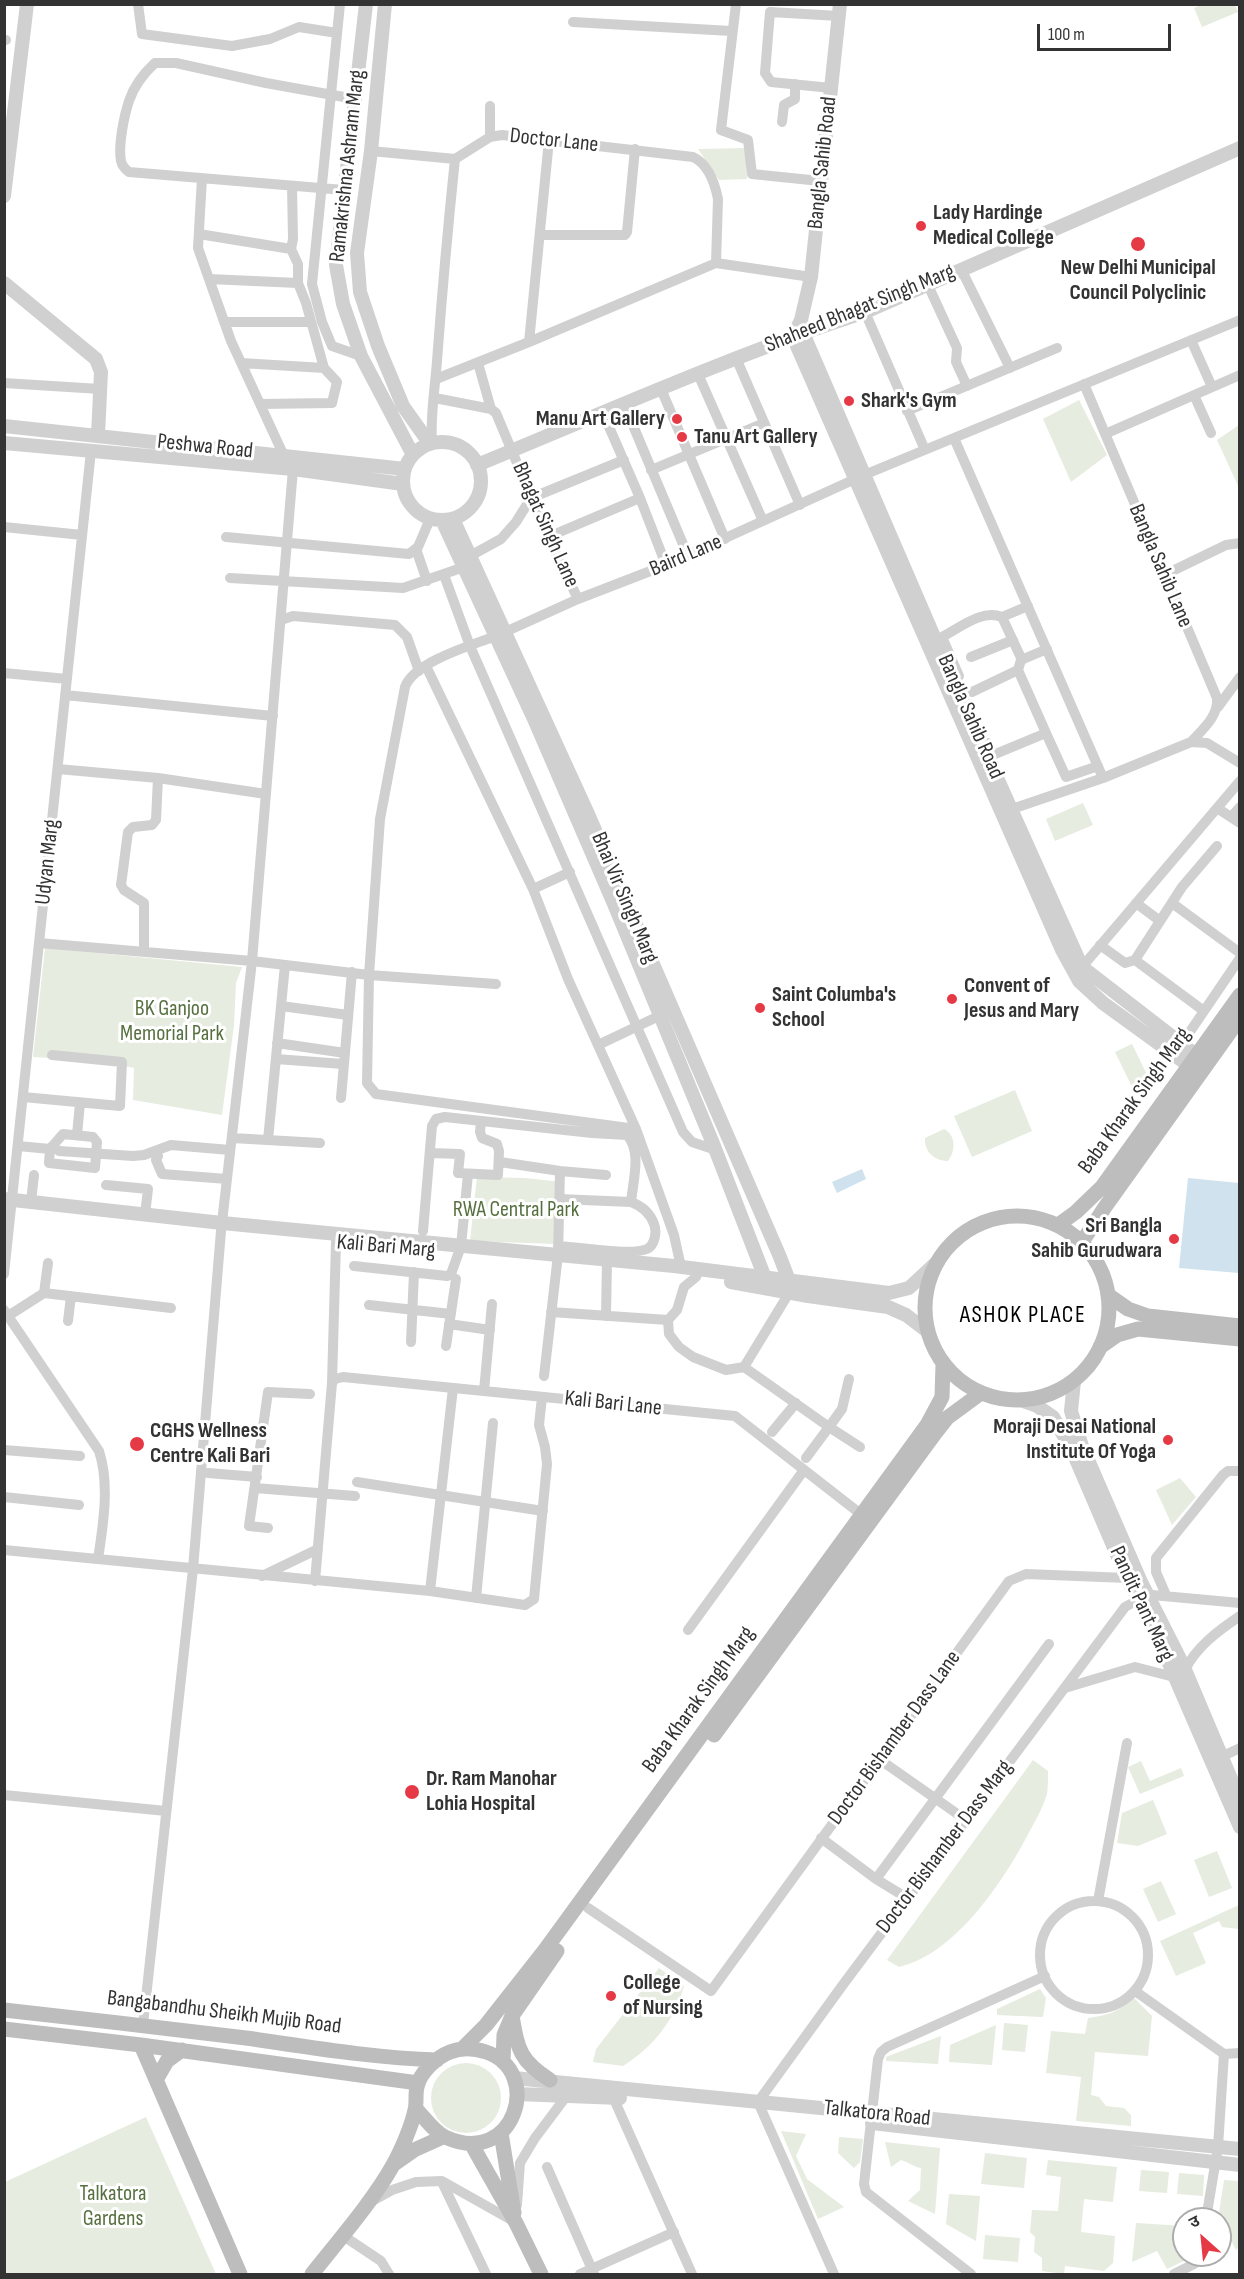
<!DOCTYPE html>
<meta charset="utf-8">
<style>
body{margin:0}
#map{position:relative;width:1244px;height:2279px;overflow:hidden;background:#fff;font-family:"Sofia Sans Condensed","Noto Sans Devanagari",sans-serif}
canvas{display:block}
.frame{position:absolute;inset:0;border:6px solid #333;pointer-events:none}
.north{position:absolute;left:1172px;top:2207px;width:60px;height:60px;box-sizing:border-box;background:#fff;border:2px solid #adadad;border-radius:50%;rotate:333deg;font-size:16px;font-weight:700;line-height:24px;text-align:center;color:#333}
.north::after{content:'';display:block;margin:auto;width:21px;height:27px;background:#e63946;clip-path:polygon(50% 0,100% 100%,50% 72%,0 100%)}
.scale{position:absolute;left:1037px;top:24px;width:134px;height:27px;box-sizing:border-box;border:3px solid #333;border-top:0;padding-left:8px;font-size:18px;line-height:21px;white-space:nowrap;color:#333;-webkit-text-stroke:4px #fff;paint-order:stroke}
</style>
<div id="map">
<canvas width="1244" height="2279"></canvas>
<div class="frame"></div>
<div class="north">उ</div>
<div class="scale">100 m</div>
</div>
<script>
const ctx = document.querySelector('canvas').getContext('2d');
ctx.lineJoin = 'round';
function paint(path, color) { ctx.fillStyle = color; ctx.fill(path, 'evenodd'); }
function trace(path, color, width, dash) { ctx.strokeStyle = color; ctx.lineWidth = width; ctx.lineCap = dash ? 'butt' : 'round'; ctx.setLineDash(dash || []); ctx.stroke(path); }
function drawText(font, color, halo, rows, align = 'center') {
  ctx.font = font + ' "Sofia Sans Condensed",sans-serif'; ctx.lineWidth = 6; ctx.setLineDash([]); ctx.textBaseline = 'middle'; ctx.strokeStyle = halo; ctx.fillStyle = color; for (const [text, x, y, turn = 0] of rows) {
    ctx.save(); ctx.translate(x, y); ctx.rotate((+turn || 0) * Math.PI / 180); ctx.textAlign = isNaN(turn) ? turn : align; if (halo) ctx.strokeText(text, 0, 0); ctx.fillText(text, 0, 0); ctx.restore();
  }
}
const green = new Path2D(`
 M1201 5H1235L1238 12 1202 27 1194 8Z
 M746 148 747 179 719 180 698 149Z
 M1079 400 1107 455 1071 482 1043 419Z
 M1239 425V488L1217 440Z
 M1083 803 1093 825 1055 841 1046 819Z
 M45 948 242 967 236 983 234 1025 222 1115 133 1100 134 1068 98 1061 33 1057Z
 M1132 1044 1151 1083 1134 1091 1115 1052Z
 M1015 1090 1032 1131 972 1157 954 1116Z
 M944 1129C956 1135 956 1151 948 1161 935 1161 924 1152 925 1138Z
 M477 1177 525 1178 562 1182 555 1244 470 1241Z
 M1180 1478 1196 1497 1172 1525 1156 1490Z
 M1033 1760 1048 1771C1048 1778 1048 1787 1047 1794 1042 1810 1033 1825 1025 1840 1000 1886 954 1954 899 1967L887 1960Z
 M1141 1761 1150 1781 1181 1768 1184 1776 1140 1794 1128 1767Z
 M1153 1800 1167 1834 1138 1846 1117 1843 1122 1813Z
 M1217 1851 1232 1888 1209 1897 1194 1860Z
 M1161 1881 1176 1914 1158 1922 1143 1889Z
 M1239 1905V1929L1222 1927 1219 1921 1193 1933 1206 1963 1176 1976 1160 1941Z
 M659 1968 684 1986C674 2021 654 2046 623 2066L593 2062 596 2049Z
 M1040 1989 1046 1998 1043 2017 997 2015V2009Z
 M1134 1998 1152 2016 1148 2056 1095 2052 1091 2095 1099 2097 1106 2106 1124 2108 1131 2115V2126L1076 2121 1081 2077 1046 2073 1051 2031 1085 2034 1088 2018C1110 2015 1117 2012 1134 1998Z
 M1004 2023 1028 2025 1025 2052 1002 2050Z
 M996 2025 992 2065 949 2062 950 2045Z
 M941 2036 938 2064 886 2061V2057Z
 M431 2098a35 35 0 1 1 70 0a35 35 0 1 1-70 0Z
 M146 2117 216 2274H5V2182Z
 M781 2131 806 2134 796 2156 807 2179 844 2207 818 2219Z
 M839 2137 863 2139 860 2162 854 2168 838 2153Z
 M885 2142 940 2148 935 2214 908 2201 920 2190 921 2168C913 2167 909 2162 901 2160L891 2167Z
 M985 2153 1027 2158 1024 2188 981 2184Z
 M1048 2160 1117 2167 1113 2202 1084 2199 1081 2232 1115 2236 1113 2263 1104 2271 1065 2266 1064 2274 1042 2271V2258L1034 2252 1035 2237 1030 2232 1032 2210 1058 2211 1061 2177 1046 2175Z
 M1141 2170 1169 2172 1167 2193 1139 2191Z
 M1179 2173 1204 2175 1203 2196 1177 2194Z
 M1224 2180 1239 2181V2247L1236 2250 1228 2234 1220 2233V2219H1218Z
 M949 2194 980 2196 976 2241 946 2224Z
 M1136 2223 1184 2226V2255H1190L1188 2259 1167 2269 1157 2251 1132 2262Z
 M985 2235 1020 2238 1018 2262 983 2259Z`);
const water = new Path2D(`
 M862 1169 866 1179 837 1193 832 1182Z
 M1188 1178 1239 1183V1273L1179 1268Z`);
const minor = new Path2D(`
 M138 4 142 34 232 46 270 39 299 27 337 33
 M340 4 312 284 322 322 332 346 361 356
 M736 4 721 130 748 140 752 174 820 181
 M573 22 731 31
 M4 40H6
 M831 88 771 82 765 73 770 12 839 16
 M782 122 784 105 795 99V84
 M490 137V106
 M371 151 455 159
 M455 159 490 137 502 135 693 157C708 164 715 184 718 199L716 263
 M202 178 198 248 231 341 284 456
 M292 186 293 239 291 249 298 264V283L306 303 324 368
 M344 190 129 172C125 169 122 166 121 161 118 146 124 116 129 101 134 86 144 73 155 63H176L266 83 355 99
 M199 234 291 249
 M541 235H625L627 232 635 149
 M961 269 1010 368
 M209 279 298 283
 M927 283 957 348 956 362 967 386
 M865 312 925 450
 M224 322H310
 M1191 340 1212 387
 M529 342 549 140
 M736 358 800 505
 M241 363 324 368 337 382 332 403 260 404
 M478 363 491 409
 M698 374 763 521
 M436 379 529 342 716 263 811 277
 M4 383 100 389
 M1084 384 1217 698C1219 716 1202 730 1191 742
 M661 389 725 539
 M1194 395 1211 433
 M435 398 491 409 496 413 548 537 578 599
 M624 404 688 556
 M907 411 1057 348
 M1105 434 1240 375
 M954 438 1103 778
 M432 443C430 416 435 388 437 361 442 293 448 226 455 159
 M651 470 764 423
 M640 498 666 565
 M4 527 82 535
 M226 537 409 554 418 547 430 519
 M548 537 640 498 603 413
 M416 549 427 581
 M470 556 501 539 516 522 531 498 624 460
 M444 575 470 646 683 1132 692 1142 716 1150
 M1164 575 1226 545 1240 543
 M230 578 403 588 464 567
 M1002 617 1022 660
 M281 620 293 616 395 625 407 637 419 671
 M505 632 578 599 666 565 864 475 1240 320
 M496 636C472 645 414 662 405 687L380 819 369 975 367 1083 376 1094 636 1129
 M971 657 1013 640
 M426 666 533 889 568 979 636 1129 674 1235 681 1267
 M4 673 67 679
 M959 676 942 637C960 628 981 609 1002 617L1028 606
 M972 692 1018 670
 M65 695 273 716
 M1218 707 1240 677
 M1046 733 1066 777 1098 766
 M988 743 993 755 1046 733 1018 670 1021 660 1047 649
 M58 769 158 778 266 794
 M1217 808 1240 823
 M1012 809 1103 778 1191 742 1207 743 1240 763
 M1231 817 1240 807
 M533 889 570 872
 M1136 903 1160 921
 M1172 903 1240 953
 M39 943 252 961 369 975 496 984
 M1100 945 1125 963 1135 960
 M144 951V903L124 890 121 885 128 832 133 827 152 825 156 820 158 778
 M1082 967 1240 781
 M281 1006 348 1015
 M1204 1011 1135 960 1182 887 1217 846
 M1185 1039 1240 958
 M277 1043 345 1053
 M598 1045 659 1016
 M276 1059 343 1064
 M23 1097 120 1106 122 1062 52 1055
 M341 1098 352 972
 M77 1135 80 1103
 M232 1138 320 1143
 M268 1140 285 965
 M18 1146 50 1149 63 1134 93 1137 97 1142 95 1168 49 1163 50 1149
 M59 1151 133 1156 144 1155 171 1145 230 1150
 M431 1153 460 1154 458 1173 498 1175 499 1151 497 1144 482 1138 480 1132 481 1121
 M158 1156 156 1160 162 1174 227 1179
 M500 1162 560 1171 606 1175
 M106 1185 148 1189 145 1215
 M31 1202 34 1175
 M423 1231 432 1126 436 1119 445 1117 592 1133 627 1135C642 1151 633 1181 631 1202
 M558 1246C578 1247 630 1256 647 1249 655 1245 657 1232 654 1224 650 1213 642 1206 631 1202L559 1199
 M354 1266 447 1276 451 1274 461 1246 468 1174
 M4 1274 91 451
 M44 1293 48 1263
 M789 1293 744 1367 829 1427 806 1458
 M369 1305 451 1314
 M4 1310 99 1451C110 1484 103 1526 98 1559
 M551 1312 668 1320 677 1310 684 1287 696 1277 699 1270
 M8 1316 44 1293 171 1308
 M606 1316 607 1260
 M668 1320 669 1334 679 1347 693 1357 726 1370 744 1367
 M68 1321 71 1296
 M449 1324 490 1330
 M411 1342 414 1272
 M446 1346 456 1279
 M544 1376 558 1255 560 1171
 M849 1379 842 1409 829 1427 860 1447
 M332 1383 335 1379 343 1377 735 1416 862 1515
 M484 1391 492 1304
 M772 1432 796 1403
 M4 1450 80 1456
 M208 1473 257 1477
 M357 1482 543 1511
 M255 1488 355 1496
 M4 1497 79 1505
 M268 1528 249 1526 268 1392 310 1394
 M4 1550 430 1591 525 1605 534 1599 547 1464 545 1447 539 1425 542 1397
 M262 1576 318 1549
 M315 1581 332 1383 336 1242
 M430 1591 453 1388
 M1166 1595 1156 1572V1558L1223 1475 1228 1471H1240
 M476 1598 493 1423
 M688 1630 804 1470
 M1185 1670C1196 1647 1219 1630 1240 1616
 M1065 1688 1135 1667 1174 1677
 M1221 1757 1240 1748
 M879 1759 966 1820
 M4 1795 166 1811
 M821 1838 876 1879 907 1898
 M876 1879 1049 1644
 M1098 1901 1127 1743
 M1040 1955a54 54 0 1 1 108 0a54 54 0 1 1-108 0Z
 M588 1908 711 1991 1009 1581 1026 1574 1127 1578
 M1135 1991 1224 2054 1240 2053
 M143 2025 193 1569 221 1231 252 961 293 469
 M613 2097 692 2274
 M547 2167 594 2274
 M442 2182 486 2274
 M372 2201 392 2190 416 2182 442 2181 515 2222
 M517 2205 520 2163 535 2138 568 2094
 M1206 2219 1218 2147 1224 2054
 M342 2235 381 2261 389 2274
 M580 2274 674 2232
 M834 2274 758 2102 842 1986 1125 1607 1143 1597 1152 1595 1240 1603
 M971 2274 866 2192 864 2184 878 2059 881 2052 887 2047 1045 1976
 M1174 2274 1194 2264 1200 2255`);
const tertiary = new Path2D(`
 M366 4 336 265 343 304 361 356 413 455
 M385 4 371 151 357 253 360 292 378 346 403 406 430 444
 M4 196 27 4
 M4 283 96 359 101 372 98 435
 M801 320 811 277 840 4
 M4 426 405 469
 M403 481a39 39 0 1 1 78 0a39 39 0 1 1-78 0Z
 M4 443 293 469 403 484
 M477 465C606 412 733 355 865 312L1240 148
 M453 519 588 814 780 1257 791 1286
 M442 520 534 719 614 904 714 1146 767 1283
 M1198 1072 1103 1003 1079 981 1062 950 793 337 801 320 803 333 941 653 1082 967 1205 1062
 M4 1199 222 1223 674 1266 889 1293 909 1288 938 1261
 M731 1282 808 1296 888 1307 906 1315 927 1331
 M1074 1381 1071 1411 1082 1446 1141 1582 1183 1665 1240 1800
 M1020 1400 1037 1406 1053 1417 1072 1450 1127 1578 1151 1622 1240 1827
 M514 2078 1240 2149
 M517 2094 620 2098
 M872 2123 1240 2165`);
const secondary = new Path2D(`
 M925 1308a92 92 0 1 1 184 0a92 92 0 1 1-184 0Z
 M1058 1225 1076 1212 1102 1187 1240 995
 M1082 1242 1105 1207 1240 1018
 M1108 1295 1128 1309 1148 1316 1240 1326
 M1100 1347 1117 1335 1138 1329 1240 1339
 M714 1735 936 1432 947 1418 981 1393
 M4 2010C85 2019 165 2028 246 2038 309 2047 373 2058 437 2060
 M512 2016C518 2050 520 2061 550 2080
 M4 2029 141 2045 418 2083
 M141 2045 240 2274
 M463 2048 486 2025 545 1950 927 1425 942 1397 943 1365
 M503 2062 504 2035 512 2016 557 1951
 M156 2080 167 2061 182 2050
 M501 2133 514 2213
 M472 2145 516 2223 541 2274
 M394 2164 414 2150 443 2137
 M312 2274C338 2241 373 2201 393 2165 401 2151 412 2125 415 2110 417 2103 415 2095 417 2087 420 2072 437 2057 450 2052 462 2047 474 2048 486 2052 544 2071 515 2169 445 2137 434 2132 424 2117 416 2109`);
const markers = [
 [921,226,6,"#e63946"],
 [1138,244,8,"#e63946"],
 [849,401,6,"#e63946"],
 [677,419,6,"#e63946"],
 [682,437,6,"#e63946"],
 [952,999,6,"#e63946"],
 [760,1008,6,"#e63946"],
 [1174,1239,6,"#e63946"],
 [1168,1440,6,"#e63946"],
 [137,1444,8,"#e63946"],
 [412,1792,8,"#e63946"],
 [611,1996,6,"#e63946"]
];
const streetNames = [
 ["Doctor Lane",554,141,6],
 ["Bangla Sahib Road",823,163,-84],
 ["Ramakrishna Ashram Marg",348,166,-84],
 ["Shaheed Bhagat Singh Marg",860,309,-22],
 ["Peshwa Road",205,447,6],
 ["Bhagat Singh Lane",545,525,66],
 ["Baird Lane",686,556,-23],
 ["Bangla Sahib Lane",1160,566,67],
 ["Bangla Sahib Road",970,717,66],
 ["Udyan Marg",48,862,-84],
 ["Bhai Vir Singh Marg",624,898,67],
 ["Baba Kharak Singh Marg",1135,1101,-54],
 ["Kali Bari Marg",386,1247,5],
 ["Kali Bari Lane",613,1404,6],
 ["Pandit Pant Marg",1141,1604,65],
 ["Baba Kharak Singh Marg",699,1700,-54],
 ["Doctor Bishamber Dass Lane",895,1738,-54],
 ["Doctor Bishamber Dass Marg",945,1847,-53],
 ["Bangabandhu Sheikh Mujib Road",224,2013,7],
 ["Talkatora Road",877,2114,6]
];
const poiNames = [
 ["Lady Hardinge",933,213],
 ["Medical College",933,238],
 ["New Delhi Municipal",1138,268,"center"],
 ["Council Polyclinic",1138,293,"center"],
 ["Shark's Gym",861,401],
 ["Manu Art Gallery",665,419,"right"],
 ["Tanu Art Gallery",694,437],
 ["Convent of",964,986],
 ["Jesus and Mary",964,1011],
 ["Saint Columba's",772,995],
 ["School",772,1020],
 ["Sri Bangla",1162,1226,"right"],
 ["Sahib Gurudwara",1162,1251,"right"],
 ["Moraji Desai National",1156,1427,"right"],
 ["Institute Of Yoga",1156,1452,"right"],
 ["CGHS Wellness",150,1431],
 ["Centre Kali Bari",150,1456],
 ["Dr. Ram Manohar",426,1779],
 ["Lohia Hospital",426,1804],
 ["College",623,1983],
 ["of Nursing",623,2008]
];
const parkNames = [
 ["BK Ganjoo",172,1009],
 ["Memorial Park",172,1034],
 ["RWA Central Park",516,1210],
 ["Talkatora",113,2194],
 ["Gardens",113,2219]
];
const neighbourhoodNames = [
 ["ASHOK PLACE",1023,1316]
];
paint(green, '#e6ecdf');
paint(water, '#cfe2ee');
trace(minor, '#d0d0d0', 10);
trace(tertiary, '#d0d0d0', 14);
trace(secondary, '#bdbdbd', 15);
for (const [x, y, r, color] of markers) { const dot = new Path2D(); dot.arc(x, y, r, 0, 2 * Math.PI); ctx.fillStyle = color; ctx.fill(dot); trace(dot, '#fff', 2); }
drawText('22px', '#333', '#fff', streetNames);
drawText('bold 22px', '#333', '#fff', poiNames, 'left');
drawText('22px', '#56703f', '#fff', parkNames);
ctx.letterSpacing = '1.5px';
drawText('24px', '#000', '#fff', neighbourhoodNames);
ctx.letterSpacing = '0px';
</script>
